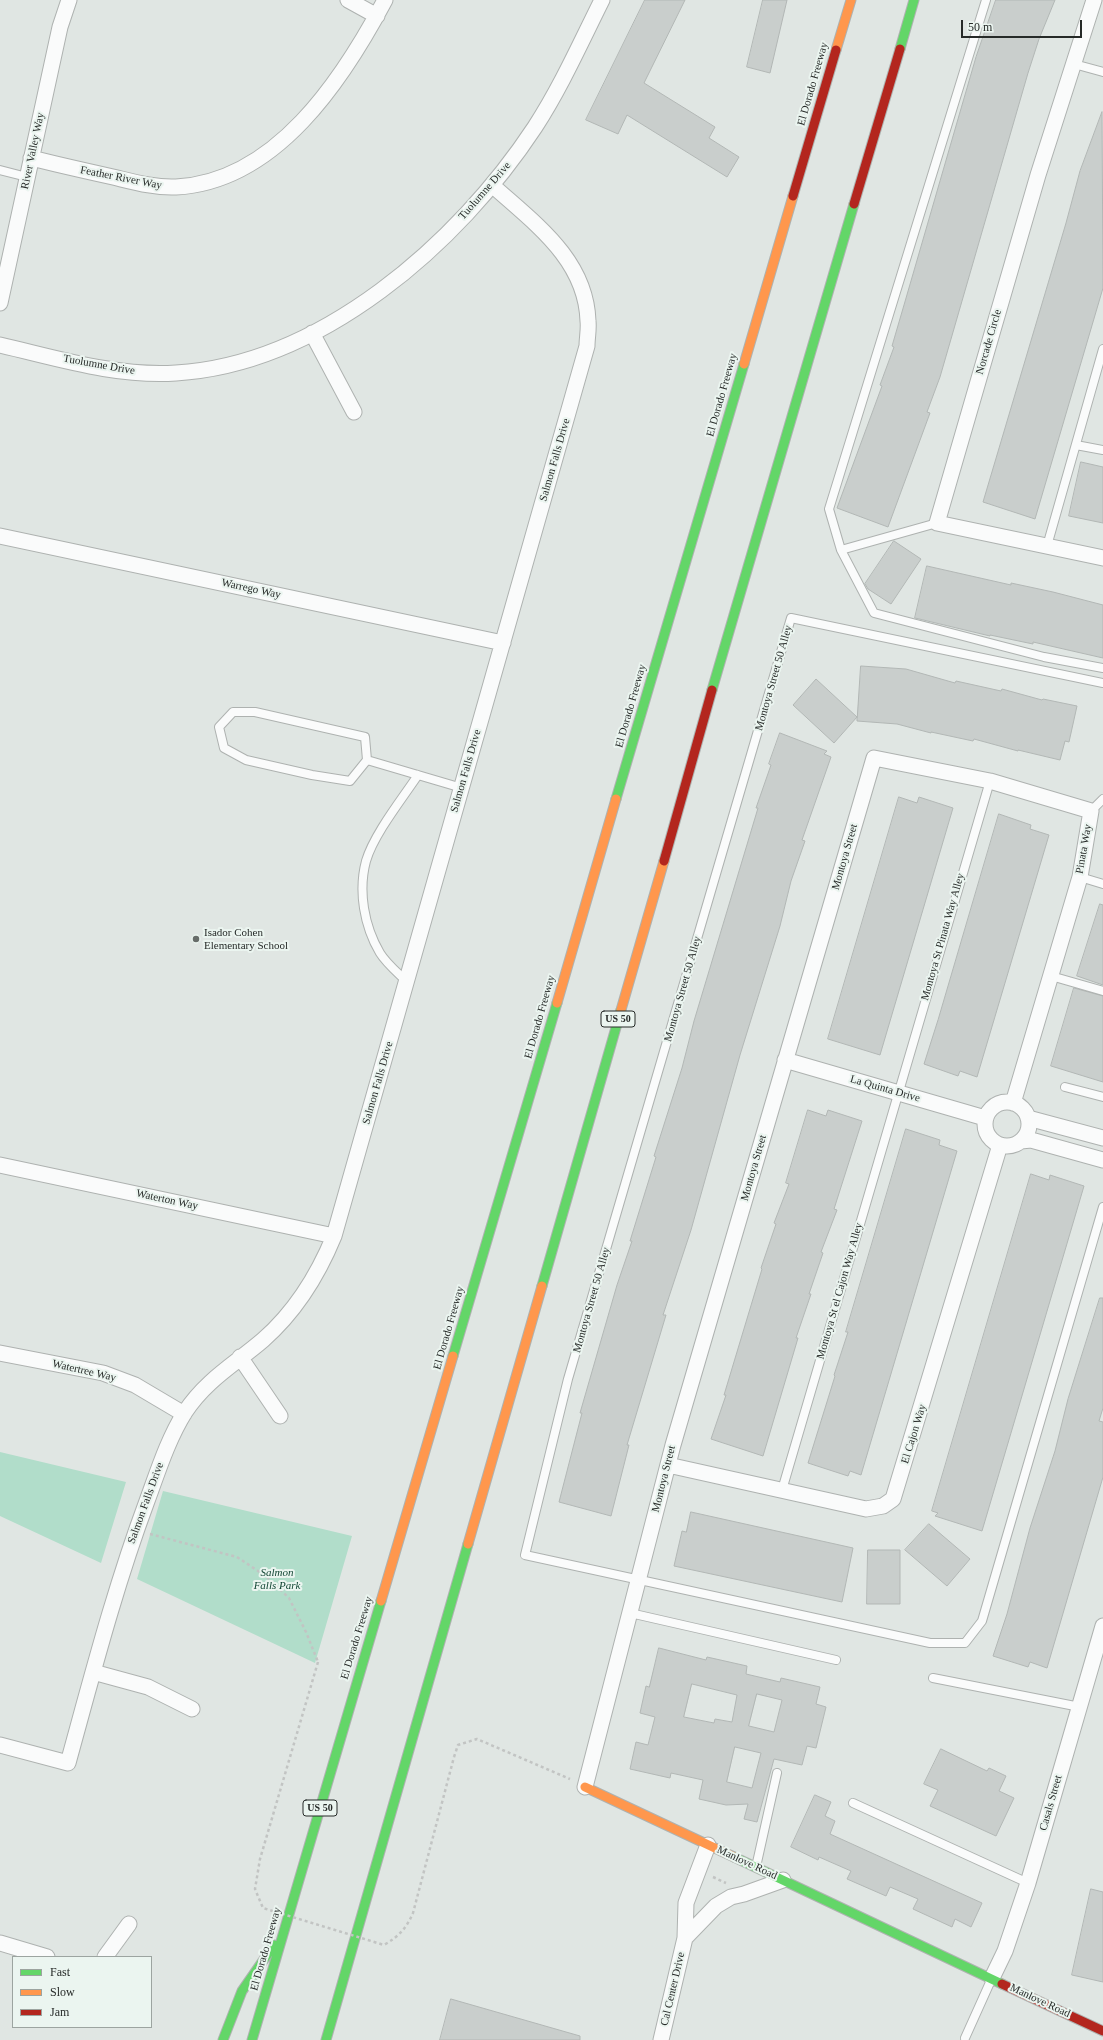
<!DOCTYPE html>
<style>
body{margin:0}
#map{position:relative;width:1103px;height:2040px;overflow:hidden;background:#e0e6e3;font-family:"Times New Roman",serif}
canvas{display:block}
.legend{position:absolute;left:12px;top:1956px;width:140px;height:72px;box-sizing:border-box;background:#ebf5f0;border:1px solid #9ca4a0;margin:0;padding:5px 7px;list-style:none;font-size:12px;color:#262a28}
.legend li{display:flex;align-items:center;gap:8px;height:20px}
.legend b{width:20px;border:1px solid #9ca4a0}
.scale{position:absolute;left:961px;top:20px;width:121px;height:18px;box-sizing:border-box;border:2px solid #262a28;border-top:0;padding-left:5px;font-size:12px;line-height:14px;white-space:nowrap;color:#262a28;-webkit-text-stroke:3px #ebf5f0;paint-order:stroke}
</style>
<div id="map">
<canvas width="1103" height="2040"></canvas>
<ul class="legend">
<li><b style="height:5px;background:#63d668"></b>Fast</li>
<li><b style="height:5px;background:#ff974d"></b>Slow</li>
<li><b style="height:5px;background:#b3261e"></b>Jam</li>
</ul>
<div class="scale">50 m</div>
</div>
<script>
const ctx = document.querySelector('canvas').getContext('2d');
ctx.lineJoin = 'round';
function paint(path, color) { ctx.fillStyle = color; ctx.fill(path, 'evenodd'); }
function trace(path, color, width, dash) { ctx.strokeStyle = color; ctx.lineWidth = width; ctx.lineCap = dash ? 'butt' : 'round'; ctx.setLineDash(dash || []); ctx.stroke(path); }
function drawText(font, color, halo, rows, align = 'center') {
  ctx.font = font + ' "Times New Roman",serif'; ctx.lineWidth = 4; ctx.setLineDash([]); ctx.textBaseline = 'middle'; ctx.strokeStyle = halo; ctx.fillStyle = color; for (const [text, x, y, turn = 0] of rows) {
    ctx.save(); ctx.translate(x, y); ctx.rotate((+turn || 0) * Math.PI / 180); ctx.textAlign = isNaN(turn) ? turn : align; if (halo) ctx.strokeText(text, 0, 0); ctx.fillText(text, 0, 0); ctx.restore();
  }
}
const green = new Path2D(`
 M0 1452 126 1482 101 1563 0 1516Z
 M163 1491 352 1536 315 1663 137 1579Z`);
const building = new Path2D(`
 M645 0H685L644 83 715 127 709 138 739 157 727 177 627 115 618 134 586 120Z
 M763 0H787L770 73 747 67Z
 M996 0H1055L1039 39 1028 73 940 377 927 412 930 413 888 527 837 508 882 386 880 385 894 347 892 346 904 305 976 57Z
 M1102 112 1103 288 1035 519 983 502 1066 223 1080 171Z
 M1081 462 1103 467V523L1069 516Z
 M894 541 921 559 891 604 868 589 865 584Z
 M927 566 1011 585V583L1053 592 1103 605V658L1033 642V644L990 635V636L915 618Z
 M861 666 906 669 955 683 956 681 1001 691 1002 689 1042 700 1043 699 1077 706 1069 742 1065 741 1060 760 1018 750V751L974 739 973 741 931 732V733L897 724 857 721V717L834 743 793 705 816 679 857 717Z
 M780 733 827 751 824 754 831 757 802 840 805 841 791 881 780 926 740 1055 691 1230 663 1315H666L627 1445H629L611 1516 559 1502 582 1413H580L617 1285 632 1241H630L656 1157 654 1156 682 1068 694 1021 758 808H756L771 765 769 764Z
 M899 797 917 803 919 797 953 808 880 1055 828 1039Z
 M999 814 1031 825 1030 829 1049 835 977 1077 960 1071 958 1076 924 1064 938 1020Z
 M1100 904 1103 905V985L1077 976Z
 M1074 988 1103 996V1082L1051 1066Z
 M808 1110 826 1116 828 1110 862 1121 834 1209 837 1210 821 1252 823 1253 809 1294H811L796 1338H798L763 1456 711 1439 726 1395H724L762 1269 761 1268 776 1224 774 1223 789 1184 786 1183Z
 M906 1129 940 1140 939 1145 957 1151 861 1475 850 1471 848 1476 808 1463 835 1376 834 1375 848 1332H846Z
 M1031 1174 1049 1180 1050 1175 1084 1186 982 1531 935 1516 938 1513 932 1511Z
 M1100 1298H1103V1408L1099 1421 1103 1422V1477L1047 1668 1030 1662 1028 1667 993 1656 1007 1614 1030 1528 1055 1451 1068 1399Z
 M691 1512 853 1548 842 1602 674 1566 682 1531 686 1532Z
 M929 1524 970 1559 947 1586 905 1550Z
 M868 1550H900V1604H867Z
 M659 1648 706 1660 707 1657 747 1666 746 1674 780 1682 781 1678 820 1687 816 1704 826 1707 816 1748 807 1746 802 1765 774 1759 757 1822 744 1819 748 1804 726 1805 699 1799 703 1780 671 1773 670 1778 630 1769 636 1742 648 1745 655 1717 640 1713 646 1686 649 1687ZM692 1684 737 1695 732 1722 715 1719 714 1723 684 1717ZM757 1694 782 1700 774 1732 749 1726ZM735 1747 761 1753 752 1788 727 1782Z
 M941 1749 987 1771 989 1768 1006 1776 999 1791 1014 1798 996 1836 930 1806 938 1790 924 1784Z
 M815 1795 831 1802 825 1816 835 1821 830 1834 982 1903 971 1927 955 1919 952 1927 913 1909 918 1899 890 1887 886 1896 847 1879 851 1871 819 1857 818 1860 791 1847Z
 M1091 1889 1103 1892V1982L1072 1975Z
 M451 1999 580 2036V2040H440Z`);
const path = new Path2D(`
 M150 1534 237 1557 267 1577 289 1598 306 1632 318 1662
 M454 1757 458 1745 477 1739 570 1779
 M713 1877 726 1883`);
const lane = new Path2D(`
 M1074 64 1103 72
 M0 170 27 177
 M1076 445 1103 450
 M937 523 841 550 874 613 1044 657 1103 668
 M1047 546 1103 349
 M841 550 829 509 986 0
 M1103 683 791 618 568 1379 525 1555 930 1643H965L982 1621 1103 1207
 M233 712H255L365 737 367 760 350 781 312 775 246 760 224 748 219 727Z
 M367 760 462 788
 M1091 811 1103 799
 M1080 877 1103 884
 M1051 976 1103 991
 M407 982C398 973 386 963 380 953 364 926 358 891 366 861 374 834 402 799 418 775
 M1065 1087 1103 1097
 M782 1490 990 781
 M630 1613 836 1660
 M933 1678 1080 1707
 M853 1803 1028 1883
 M756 1867 777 1773
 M965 2038 992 1978`);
const street = new Path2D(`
 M348 0 377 16
 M1094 0 1038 175 937 523 1103 558
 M31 158C59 165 86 171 113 177 134 182 155 188 176 187 276 182 343 79 385 0
 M0 303 60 27 69 0
 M312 333 354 412
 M0 345C57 358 116 377 176 373 321 364 458 244 535 127 561 87 581 42 602 0
 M0 536 503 643
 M785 1060 985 1118
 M985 1124a22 22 0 1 1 44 0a22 22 0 1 1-44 0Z
 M1028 1118 1103 1138
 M1021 1141 1031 1140 1103 1160
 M0 1165 334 1236
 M0 1353 103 1373 135 1385 184 1414
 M240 1357 280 1416
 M668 1465 866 1509 883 1506 893 1499 1000 1145
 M93 1672 148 1687 192 1709
 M0 1745 68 1763C92 1676 115 1587 147 1501 158 1471 168 1439 185 1412 206 1380 235 1364 263 1340 296 1311 318 1275 334 1236L587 346C587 338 589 329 588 321 586 259 534 223 492 185
 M585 1787 673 1445 874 758 990 781 1091 811 1080 877 1013 1103
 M685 1938 716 1906 731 1897 744 1894 783 1880
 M0 1943 47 1957
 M105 1957 129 1924
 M992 1978 1005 1951 1028 1883 1103 1626
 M661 2040 685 1938 686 1903 708 1845`);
const fast = new Path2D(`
 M900 49 914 0
 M712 690 854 204
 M616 799 744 364
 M542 1286 621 1010
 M453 1356 557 1003
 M734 1857 1002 1984
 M223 2040 242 1991 274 1945
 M252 2040 381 1601
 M326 2040 468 1544`);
const slow = new Path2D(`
 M836 50 851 0
 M744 364 793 196
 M557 1003 616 799
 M621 1010 664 861
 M468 1544 542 1286
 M381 1601 453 1356
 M585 1787 734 1857`);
const jam = new Path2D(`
 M793 196 836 50
 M854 204 900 49
 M664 861 712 690
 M1002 1984 1103 2031`);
const pathBridge = new Path2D(`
 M318 1662 260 1859 255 1889 263 1908 384 1945C399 1936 406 1929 413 1913L454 1757`);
const markers = [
 [196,939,4,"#676c69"]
];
const shields = [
 [618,1019,34],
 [320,1808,34]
];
const shieldNames = [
 ["US 50",618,1019],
 ["US 50",320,1808]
];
const streetNames = [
 ["El Dorado Freeway",813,84,-74],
 ["River Valley Way",33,151,-78],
 ["Feather River Way",121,178,11],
 ["Tuolumne Drive",485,191,-49],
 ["Norcade Circle",989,342,-74],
 ["Tuolumne Drive",99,365,10],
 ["El Dorado Freeway",722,395,-74],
 ["Salmon Falls Drive",555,460,-74],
 ["Warrego Way",251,589,12],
 ["Montoya Street 50 Alley",774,678,-74],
 ["El Dorado Freeway",631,706,-74],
 ["Salmon Falls Drive",466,771,-74],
 ["Pinata Way",1084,849,-80],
 ["Montoya Street",845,857,-74],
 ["Montoya St Pinata Way Alley",943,937,-74],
 ["Montoya Street 50 Alley",683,989,-74],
 ["El Dorado Freeway",540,1017,-74],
 ["Salmon Falls Drive",378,1083,-74],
 ["La Quinta Drive",885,1089,16],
 ["Montoya Street",754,1168,-74],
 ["Waterton Way",167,1200,12],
 ["Montoya St el Cajon Way Alley",840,1291,-74],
 ["Montoya Street 50 Alley",592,1300,-74],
 ["El Dorado Freeway",449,1328,-74],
 ["Watertree Way",84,1371,13],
 ["El Cajon Way",914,1434,-73],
 ["Montoya Street",664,1479,-76],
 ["Salmon Falls Drive",146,1503,-70],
 ["El Dorado Freeway",357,1638,-73],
 ["Casals Street",1051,1803,-74],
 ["Manlove Road",747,1863,25],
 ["El Dorado Freeway",266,1949,-74],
 ["Cal Center Drive",673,1989,-77],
 ["Manlove Road",1040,2001,25]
];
const poiNames = [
 ["Isador Cohen",204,933],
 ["Elementary School",204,946]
];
const parkNames = [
 ["Salmon",277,1573],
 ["Falls Park",277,1586]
];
paint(green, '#b1ddca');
paint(building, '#c9cecc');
trace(building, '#b2b7b5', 1);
trace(lane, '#aeb2b0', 10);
trace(street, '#aeb2b0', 17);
trace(fast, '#aeb2b0', 11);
trace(slow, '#aeb2b0', 11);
trace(jam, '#aeb2b0', 11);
trace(path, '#c2c4c3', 2.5, [3, 3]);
trace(lane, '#fafbfb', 8);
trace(street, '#fafbfb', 15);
trace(fast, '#63d668', 9);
trace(slow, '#ff974d', 9);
trace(jam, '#b3261e', 9);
trace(pathBridge, '#c2c4c3', 2.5, [3, 3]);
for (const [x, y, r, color] of markers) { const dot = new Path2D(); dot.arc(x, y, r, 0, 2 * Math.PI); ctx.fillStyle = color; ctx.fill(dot); trace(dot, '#ebf5f0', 1.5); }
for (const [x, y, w] of shields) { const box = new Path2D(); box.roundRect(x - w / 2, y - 8, w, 16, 3); ctx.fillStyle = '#ebf5f0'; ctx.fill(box); trace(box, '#262a28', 1); }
drawText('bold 10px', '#262a28', null, shieldNames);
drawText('11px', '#262a28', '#ebf5f0', streetNames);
drawText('11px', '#262a28', '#ebf5f0', poiNames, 'left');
drawText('italic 11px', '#124634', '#ebf5f0', parkNames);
</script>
